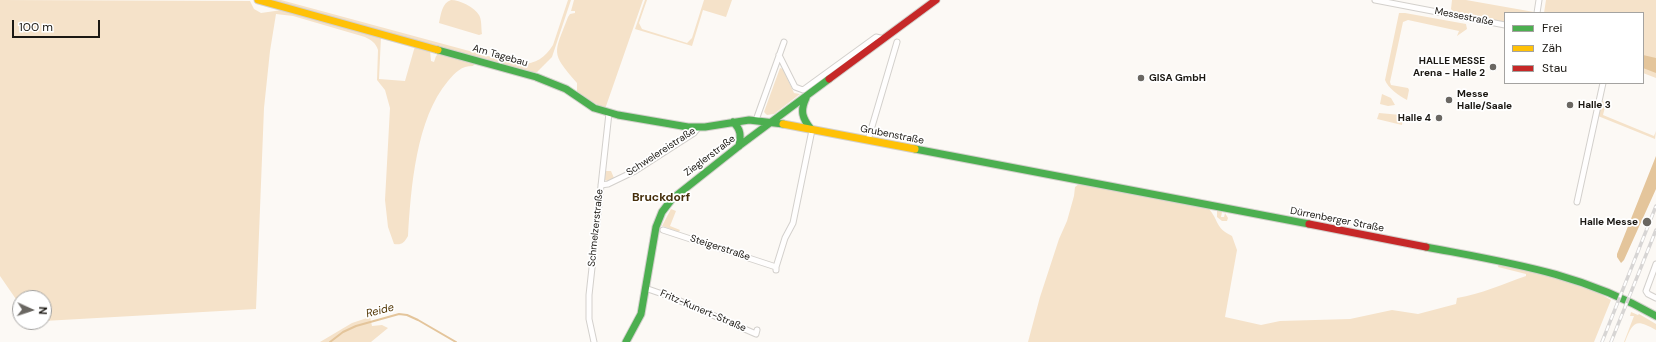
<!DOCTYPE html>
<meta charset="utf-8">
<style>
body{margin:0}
#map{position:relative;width:1656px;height:342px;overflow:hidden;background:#fcf9f5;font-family:"DM Sans",sans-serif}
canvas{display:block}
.legend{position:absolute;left:1504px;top:12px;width:140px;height:72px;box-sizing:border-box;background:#fff;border:1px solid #a4a3a1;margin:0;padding:5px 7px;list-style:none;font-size:12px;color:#1b1813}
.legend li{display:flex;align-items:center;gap:8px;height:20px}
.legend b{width:20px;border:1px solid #a4a3a1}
.north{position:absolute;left:12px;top:290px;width:40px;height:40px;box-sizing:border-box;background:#fff;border:1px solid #a4a3a1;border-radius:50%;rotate:93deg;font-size:11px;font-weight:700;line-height:16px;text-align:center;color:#1b1813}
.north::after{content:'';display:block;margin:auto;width:14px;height:18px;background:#6a6762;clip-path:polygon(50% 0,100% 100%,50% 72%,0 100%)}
.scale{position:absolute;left:12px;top:20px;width:88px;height:18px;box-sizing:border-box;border:2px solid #1b1813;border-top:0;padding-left:5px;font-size:12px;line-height:14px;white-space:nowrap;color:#1b1813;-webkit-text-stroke:3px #fff;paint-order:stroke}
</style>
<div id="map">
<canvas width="1656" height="342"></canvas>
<ul class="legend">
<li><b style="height:5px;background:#4caf50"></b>Frei</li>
<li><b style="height:5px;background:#ffc107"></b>Zäh</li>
<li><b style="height:5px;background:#c62828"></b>Stau</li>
</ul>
<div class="north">N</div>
<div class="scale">100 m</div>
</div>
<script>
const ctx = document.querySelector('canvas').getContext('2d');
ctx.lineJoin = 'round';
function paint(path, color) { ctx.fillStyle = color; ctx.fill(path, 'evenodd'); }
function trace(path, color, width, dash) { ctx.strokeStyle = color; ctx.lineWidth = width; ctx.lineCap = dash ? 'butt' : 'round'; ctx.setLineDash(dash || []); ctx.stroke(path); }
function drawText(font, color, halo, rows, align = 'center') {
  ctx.font = font + ' "DM Sans",sans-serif'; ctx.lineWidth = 3.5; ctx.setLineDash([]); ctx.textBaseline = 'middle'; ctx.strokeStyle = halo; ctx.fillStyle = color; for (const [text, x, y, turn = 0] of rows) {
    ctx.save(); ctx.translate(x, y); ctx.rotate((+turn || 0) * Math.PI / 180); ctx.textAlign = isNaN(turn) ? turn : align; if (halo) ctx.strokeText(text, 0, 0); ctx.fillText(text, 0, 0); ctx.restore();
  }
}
const green = new Path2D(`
 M0 0 250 1 254 9 261 13 282 10 381 37 379 79 405 81 415 46 430 50 431 61 434 62 436 56 440 53 476 62 473 66C461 66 456 72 448 81 416 119 411 187 408 236 404 243 402 245 394 244L388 227 385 200 390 108 385 90 377 80 378 50C376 43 371 40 365 37L293 16 276 14 270 51 264 108 256 309 44 321V298H20V305L0 276Z
 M269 0H281L521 65C536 63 545 58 553 45L568 0H571L552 57 537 72 533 73Z
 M451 0C460 0 474 7 479 15 482 20 481 28 482 34L479 35 439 23C441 14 442 3 451 0Z
 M574 0H643L605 109 580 95 577 91V83C550 52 554 54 568 17L570 14 575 13V11H571Z
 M645 0H647L639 23 642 29 687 43 692 38 704 0H732L726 17 703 10 692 46 635 29Z
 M1452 0H1466L1534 12 1505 13V22L1454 13 1451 9Z
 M1546 0H1656V78L1643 73V13H1544Z
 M1399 13H1405L1466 24 1467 29 1457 36 1459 31 1408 20 1403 22 1390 82 1391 85 1408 88 1409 90 1407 100C1399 96 1388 88 1385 80Z
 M780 68 783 69 794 93 800 94 774 114 767 115 764 112Z
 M1382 94 1391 98 1395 105 1388 106 1380 104Z
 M1602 101 1606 103 1603 115 1654 136 1656 131 1655 139 1598 116Z
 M1379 113 1401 115 1403 118 1402 125 1377 119Z
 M631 170 632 171 608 181 605 180V171H611L614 178Z
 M1079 184 1208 208C1220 221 1214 227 1232 236L1237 250 1225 317 1261 325 1280 321 1350 319 1392 310 1418 314 1456 304 1457 298C1481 294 1503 284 1526 276V274L1498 267 1499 264 1568 278 1567 282 1599 293 1611 300 1594 342H1028L1040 297 1059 239 1067 221 1074 196 1075 187Z
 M671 209 676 211 670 226 680 230 679 232 662 226Z
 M1217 211 1222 212 1221 217H1224L1225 213 1228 218 1227 221H1222L1217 217Z
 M1631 312 1638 315 1639 314 1656 324V330C1635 318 1633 322 1625 342H1624L1634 316H1630Z
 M370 317 372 326 382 325 388 328 371 342H320L352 323Z`);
const water = new Path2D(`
 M1643 55 1656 58V73L1643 68Z
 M1656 156V189L1624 260 1621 263 1617 257V254Z`);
const stream = new Path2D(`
 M330 342 343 332 356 326 399 314 407 315 418 320 456 342`);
const street = new Path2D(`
 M1375 0 1505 25
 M1537 13 1539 0
 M779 55 795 87 803 90 876 37 884 39
 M756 120 784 42
 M868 140 897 42
 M601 185 608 184 635 171 694 133 699 127
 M1577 202 1603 83
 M663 230 776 267
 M1656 264 1646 291 1648 294 1656 298
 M776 270V267L785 238 793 223 812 130
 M645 288 671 297 756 334 757 330
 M594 342 589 319V295L609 113`);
const fast = new Path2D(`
 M438 50 536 77 566 89 594 108 618 115 688 127H705L749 120 783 124
 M806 98C800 111 802 118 811 129
 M733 122C741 129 741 136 739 146
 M915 149 1309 224
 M1426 247C1510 263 1581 273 1656 316
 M626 342 641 314 656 227 662 212 672 199 739 146 829 79`);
const slow = new Path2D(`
 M258 0 438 50
 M783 124 915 149`);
const jam = new Path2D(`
 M829 79 936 0
 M1309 224 1426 247`);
const rail = new Path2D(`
 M1602 342 1656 206
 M1611 342 1656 230`);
const markers = [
 [1493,67,4,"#6a6762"],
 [1141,78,4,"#6a6762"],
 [1449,100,4,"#6a6762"],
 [1570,105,4,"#6a6762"],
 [1439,118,4,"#6a6762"],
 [1647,222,5,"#6a6762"]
];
const streetNames = [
 ["Messestraße",1464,17,11],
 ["Am Tagebau",500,56,16],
 ["Grubenstraße",892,135,11],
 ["Schwelereistraße",661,152,-33],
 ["Zieglerstraße",710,156,-37],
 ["Dürrenberger Straße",1337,220,11],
 ["Schmelzerstraße",596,228,-84],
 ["Steigerstraße",720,248,18],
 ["Fritz-Kunert-Straße",703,311,23]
];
const poiNames = [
 ["HALLE MESSE",1485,61],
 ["Arena - Halle 2",1485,73],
 ["GISA GmbH",1149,78,"left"],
 ["Messe",1457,94,"left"],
 ["Halle/Saale",1457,106,"left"],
 ["Halle 3",1578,105,"left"],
 ["Halle 4",1431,118],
 ["Halle Messe",1638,222]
];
const waterNames = [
 ["Reide",380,311,-14]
];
const quarterNames = [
 ["Bruckdorf",661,198]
];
paint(green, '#f5e2c9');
paint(water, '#e4c59b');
trace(stream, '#e4c59b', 2);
trace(street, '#d3d0cc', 7);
trace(fast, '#d3d0cc', 9);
trace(slow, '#d3d0cc', 9);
trace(jam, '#d3d0cc', 9);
trace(street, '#fffefe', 5);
trace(fast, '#4caf50', 7);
trace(slow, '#ffc107', 7);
trace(jam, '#c62828', 7);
trace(rail, '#d7d5d4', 3.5);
trace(rail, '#fff', 2, [6]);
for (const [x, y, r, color] of markers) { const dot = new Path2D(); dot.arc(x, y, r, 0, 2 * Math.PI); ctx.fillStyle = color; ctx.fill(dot); trace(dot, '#fff', 1.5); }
drawText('10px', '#1b1813', '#fff', streetNames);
drawText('bold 10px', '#1b1813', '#fff', poiNames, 'right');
drawText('italic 11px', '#533705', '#fff', waterNames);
drawText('bold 12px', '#462f0b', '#fff', quarterNames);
</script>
